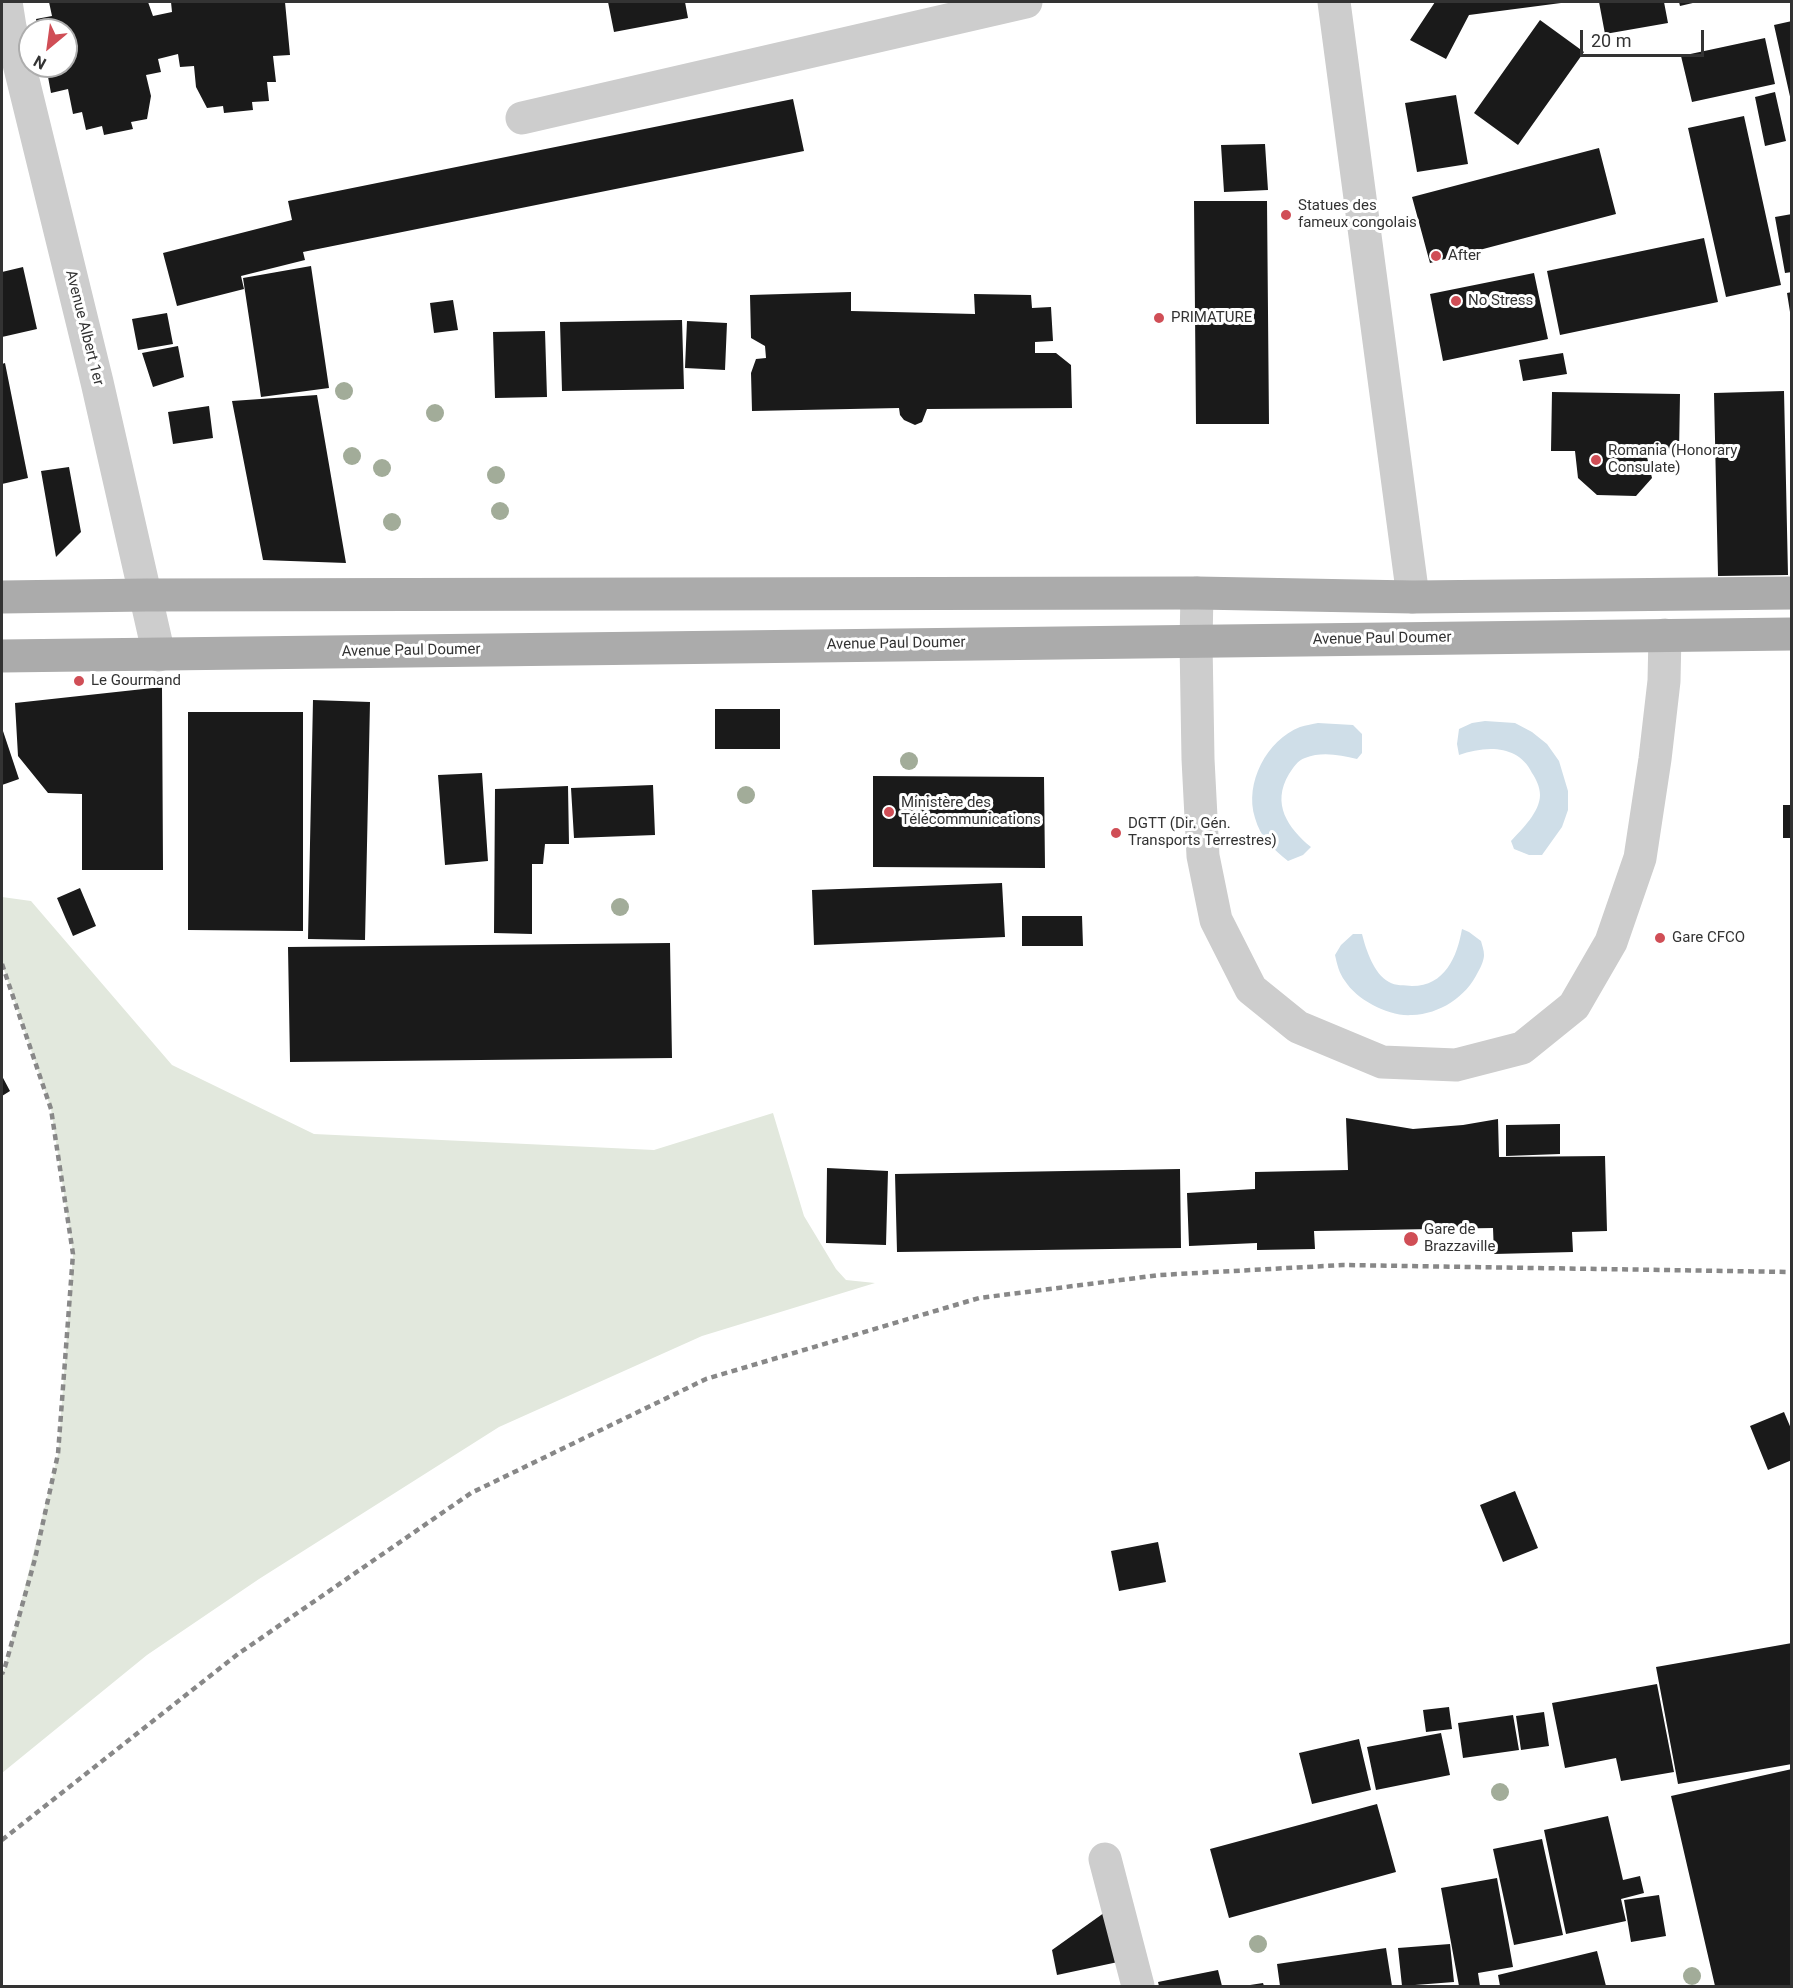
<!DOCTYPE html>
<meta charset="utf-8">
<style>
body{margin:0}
#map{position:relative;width:1793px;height:1988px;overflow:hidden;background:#fff;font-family:Roboto,sans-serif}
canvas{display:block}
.frame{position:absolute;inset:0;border:3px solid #333;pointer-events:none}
.north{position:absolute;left:18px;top:18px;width:60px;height:60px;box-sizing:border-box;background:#fff;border:2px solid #adadad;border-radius:50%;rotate:209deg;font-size:16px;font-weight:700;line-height:24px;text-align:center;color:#333}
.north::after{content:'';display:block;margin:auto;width:21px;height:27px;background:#d04e56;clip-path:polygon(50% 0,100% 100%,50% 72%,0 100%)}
.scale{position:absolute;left:1580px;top:30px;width:124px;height:27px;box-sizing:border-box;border:3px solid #333;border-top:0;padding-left:8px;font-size:18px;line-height:21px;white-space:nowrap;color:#333;-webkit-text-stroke:4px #fff;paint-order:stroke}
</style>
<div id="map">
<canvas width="1793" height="1988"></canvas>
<div class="frame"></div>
<div class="north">N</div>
<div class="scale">20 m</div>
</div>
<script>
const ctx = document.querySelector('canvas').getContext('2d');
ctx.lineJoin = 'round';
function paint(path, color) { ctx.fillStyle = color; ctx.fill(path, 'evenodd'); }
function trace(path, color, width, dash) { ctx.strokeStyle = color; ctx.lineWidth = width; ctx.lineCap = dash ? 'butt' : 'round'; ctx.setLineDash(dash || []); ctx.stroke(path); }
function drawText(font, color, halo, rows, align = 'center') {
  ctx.font = font + ' Roboto,sans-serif'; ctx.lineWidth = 6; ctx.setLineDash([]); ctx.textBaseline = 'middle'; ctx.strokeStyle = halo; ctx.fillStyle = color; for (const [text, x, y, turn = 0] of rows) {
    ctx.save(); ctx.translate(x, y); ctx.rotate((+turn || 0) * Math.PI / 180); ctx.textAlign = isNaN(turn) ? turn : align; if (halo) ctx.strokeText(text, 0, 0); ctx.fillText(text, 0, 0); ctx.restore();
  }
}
const green = new Path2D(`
 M2 897 31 901 172 1065 314 1134 654 1150 773 1113 804 1216 836 1269 846 1280 875 1283 702 1336 499 1427 259 1579 147 1655 2 1773V1674L5 1667 58 1454 73 1254 51 1109 2 964Z`);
const water = new Path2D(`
 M1485 721 1515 723 1532 732 1547 744 1559 761 1568 791V810L1562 827 1542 855H1529L1514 849 1511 841C1522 829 1540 812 1540 795 1540 787 1536 779 1532 773 1518 744 1485 746 1459 755L1457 744 1459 729 1472 723Z
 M1318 723 1353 725 1362 734V753L1357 759C1340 755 1322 751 1305 758 1298 760 1293 768 1289 774 1271 804 1288 828 1311 847L1303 855 1288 861C1274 850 1260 837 1255 818 1244 783 1267 740 1300 727 1306 725 1313 724 1318 723Z
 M1462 929 1469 932 1481 941C1482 945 1484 950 1484 955 1484 960 1481 967 1478 972 1466 997 1440 1014 1412 1015 1389 1017 1357 1000 1345 981 1339 973 1337 964 1335 955L1341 945 1353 934H1362C1366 950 1374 974 1389 982 1395 986 1405 985 1412 986 1445 986 1457 957 1462 929Z`);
const building = new Path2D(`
 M49 2H148L153 16 172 12 171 2H285L290 55 273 56 276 82H267L269 101 252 102 253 110 224 113 223 106 207 108 196 87 194 66 180 67 178 54 158 59 161 72 146 75 151 96 147 119 131 122 133 129 104 135 102 126 86 130 82 112 73 114 68 89 51 93 46 66H66V30H38L36 19 52 16Z
 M608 2H685L688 18 614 32Z
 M1435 2H1561V3L1469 15 1446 59 1410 40Z
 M1599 2H1664L1668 23 1605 34Z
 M1679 2H1697L1680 6Z
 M1540 20 1584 52 1518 145 1474 113Z
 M1792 21V101H1791L1774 25Z
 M1765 38 1775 84 1692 102 1681 56Z
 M1775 92 1786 141 1765 146 1755 97Z
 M1456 95 1468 164 1417 172 1405 103Z
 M793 99 804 151 303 252 305 260 241 276 244 289 177 306 163 253 292 220 288 201Z
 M1744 116 1781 285 1726 297 1688 128Z
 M1265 144 1268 190 1224 192 1221 145Z
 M1599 148 1616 214 1430 263 1412 197Z
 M1194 201H1267L1269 424H1196Z
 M1792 214V272L1785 273 1775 217Z
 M1704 238 1718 302 1560 335 1547 271Z
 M311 266 329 388 261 397 243 278Z
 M23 267 37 329 2 337V272Z
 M1534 273 1548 339 1443 361 1430 294Z
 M851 292V311L975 314 974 294 1031 295 1032 308 1051 307 1053 341 1035 342V353H1056L1071 365 1072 408 927 409 922 422 915 425 904 420 900 415 899 408 752 411 751 373 756 359 766 358 765 346 751 338 750 295Z
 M1792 292V312H1790L1787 293Z
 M453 300 458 330 434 333 430 303Z
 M167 313 173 344 138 350 132 319Z
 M682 320 684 389 562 391 560 322Z
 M687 321 727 323 725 370 685 368Z
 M545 331 547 397 495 398 493 332Z
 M178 346 184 377 153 387 142 353Z
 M1563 353 1567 374 1523 381 1519 360Z
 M5 363 28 478 2 484V364Z
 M1784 391 1788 575 1718 576 1714 393Z
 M1552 392 1680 394 1679 453H1646L1652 478 1636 496 1597 495 1578 478 1575 451H1551Z
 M317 395 346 563 263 560 232 401Z
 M209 406 213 438 173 444 168 412Z
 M69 467 81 532 56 557 41 471Z
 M162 687 163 870H82V794L48 793 18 756 15 703Z
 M313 700 370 702 365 940 308 939Z
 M715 709H780V749H715Z
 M188 712H303V931L188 930Z
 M2 728 19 779 2 785Z
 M482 773 488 861 445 865 438 775Z
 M873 776 1044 777 1045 868 873 867Z
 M653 785 655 835 574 838 571 788Z
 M568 786 569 844H545L543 864H532V934L494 933 495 789Z
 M1783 805H1792V838H1783Z
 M1002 883 1005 937 814 945 812 890Z
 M80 888 96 926 73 936 57 898Z
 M1022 916H1082L1083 946H1022Z
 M670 943 672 1058 290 1062 288 947Z
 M2 1076 10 1091 2 1096Z
 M1346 1118 1413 1129 1463 1125 1498 1119 1499 1157 1605 1156 1607 1231 1572 1232 1573 1252 1494 1254 1493 1228 1314 1231 1315 1249 1257 1250V1243L1189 1246 1187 1193 1255 1189V1172L1348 1170Z
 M1560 1124V1154L1506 1156V1125Z
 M827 1168 888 1171 886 1245 826 1243Z
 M1180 1169 1181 1248 897 1252 895 1174Z
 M1784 1412 1792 1431V1460L1768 1470 1750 1426Z
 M1515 1491 1538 1548 1503 1562 1480 1505Z
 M1158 1542 1166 1582 1119 1591 1111 1551Z
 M1792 1643V1764L1678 1784 1656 1667Z
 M1657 1684 1674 1772 1621 1781 1616 1758 1565 1768 1552 1703Z
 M1449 1707 1452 1729 1426 1732 1423 1710Z
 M1544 1712 1549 1746 1521 1750 1516 1716Z
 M1513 1715 1519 1750 1463 1758 1458 1723Z
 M1441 1733 1450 1775 1376 1790 1367 1747Z
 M1359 1739 1371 1790 1312 1804 1299 1753Z
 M1792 1769V1986H1715L1671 1796Z
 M1377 1804 1396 1872 1229 1918 1210 1849Z
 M1608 1816 1623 1880 1640 1876 1644 1893 1621 1899 1626 1921 1566 1934 1544 1830Z
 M1542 1839 1563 1935 1514 1945 1493 1849Z
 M1497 1878 1513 1967 1478 1973 1480 1986H1459L1441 1888Z
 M1659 1895 1666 1936 1631 1942 1624 1900Z
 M1108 1910 1118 1962 1057 1975 1052 1950Z
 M1450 1944 1454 1982 1402 1986 1398 1948Z
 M1386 1948 1392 1986H1280L1277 1964Z
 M1597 1951 1606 1986H1500L1498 1975Z
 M1218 1970 1222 1986H1159L1158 1982Z
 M1263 1983 1264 1986H1250V1985Z`);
const minor = new Path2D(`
 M6 2 10 27 97 382 159 655
 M1334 2 1413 597
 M522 118 1026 2
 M1197 593 1196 642 1198 759 1203 856 1216 920 1251 989 1298 1027 1382 1062 1456 1065 1522 1048 1574 1006 1611 942 1640 858 1655 759 1664 681 1665 635
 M1105 1859 1138 1986`);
const major = new Path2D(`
 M2 597 146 595 1197 593 1413 597 1792 593
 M2 656 1792 634`);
const rail = new Path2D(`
 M2 964 51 1109 73 1254 58 1454 35 1559 5 1667 2 1674
 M2 1840 238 1654 471 1493 706 1379 979 1298 1160 1275 1343 1265 1792 1272`);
const trees = [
 [344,391],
 [435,413],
 [352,456],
 [382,468],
 [496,475],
 [500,511],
 [392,522],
 [909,761],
 [746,795],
 [620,907],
 [1500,1792],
 [1258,1944],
 [1692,1976]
];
const markers = [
 [1286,215,6,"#d04e56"],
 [1436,256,6,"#d04e56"],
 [1456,301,6,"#d04e56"],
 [1159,318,6,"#d04e56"],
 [1596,460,6,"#d04e56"],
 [79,681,6,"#d04e56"],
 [889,812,6,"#d04e56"],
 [1116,833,6,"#d04e56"],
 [1660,938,6,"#d04e56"],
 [1411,1239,8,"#d04e56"]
];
const poiNames = [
 ["Statues des",1298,206],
 ["fameux congolais",1298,223],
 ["After",1448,256],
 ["No Stress",1468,301],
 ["PRIMATURE",1171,318],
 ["Romania (Honorary",1608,451],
 ["Consulate)",1608,468],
 ["Le Gourmand",91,681],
 ["Ministère des",901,803],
 ["Télécommunications",901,820],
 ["DGTT (Dir. Gén.",1128,824],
 ["Transports Terrestres)",1128,841],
 ["Gare CFCO",1672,938],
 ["Gare de",1424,1230],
 ["Brazzaville",1424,1247]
];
const streetNames = [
 ["Avenue Albert 1er",84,328,76],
 ["Avenue Paul Doumer",1382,639,-1],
 ["Avenue Paul Doumer",896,644,-1],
 ["Avenue Paul Doumer",411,651,-1]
];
paint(green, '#e2e8dd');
paint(water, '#cfdee8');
paint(building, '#1a1a1a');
trace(minor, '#cdcdcd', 33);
trace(major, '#ababab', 33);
trace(rail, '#888', 4.5, [6, 4.5]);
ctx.fillStyle = '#a2ac99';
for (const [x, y] of trees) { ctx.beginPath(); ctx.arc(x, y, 9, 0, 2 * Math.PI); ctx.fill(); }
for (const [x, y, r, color] of markers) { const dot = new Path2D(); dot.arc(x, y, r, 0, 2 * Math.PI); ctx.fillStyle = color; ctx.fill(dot); trace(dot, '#fff', 2); }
drawText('15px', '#333', '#fff', poiNames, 'left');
drawText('15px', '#333', '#fff', streetNames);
</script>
